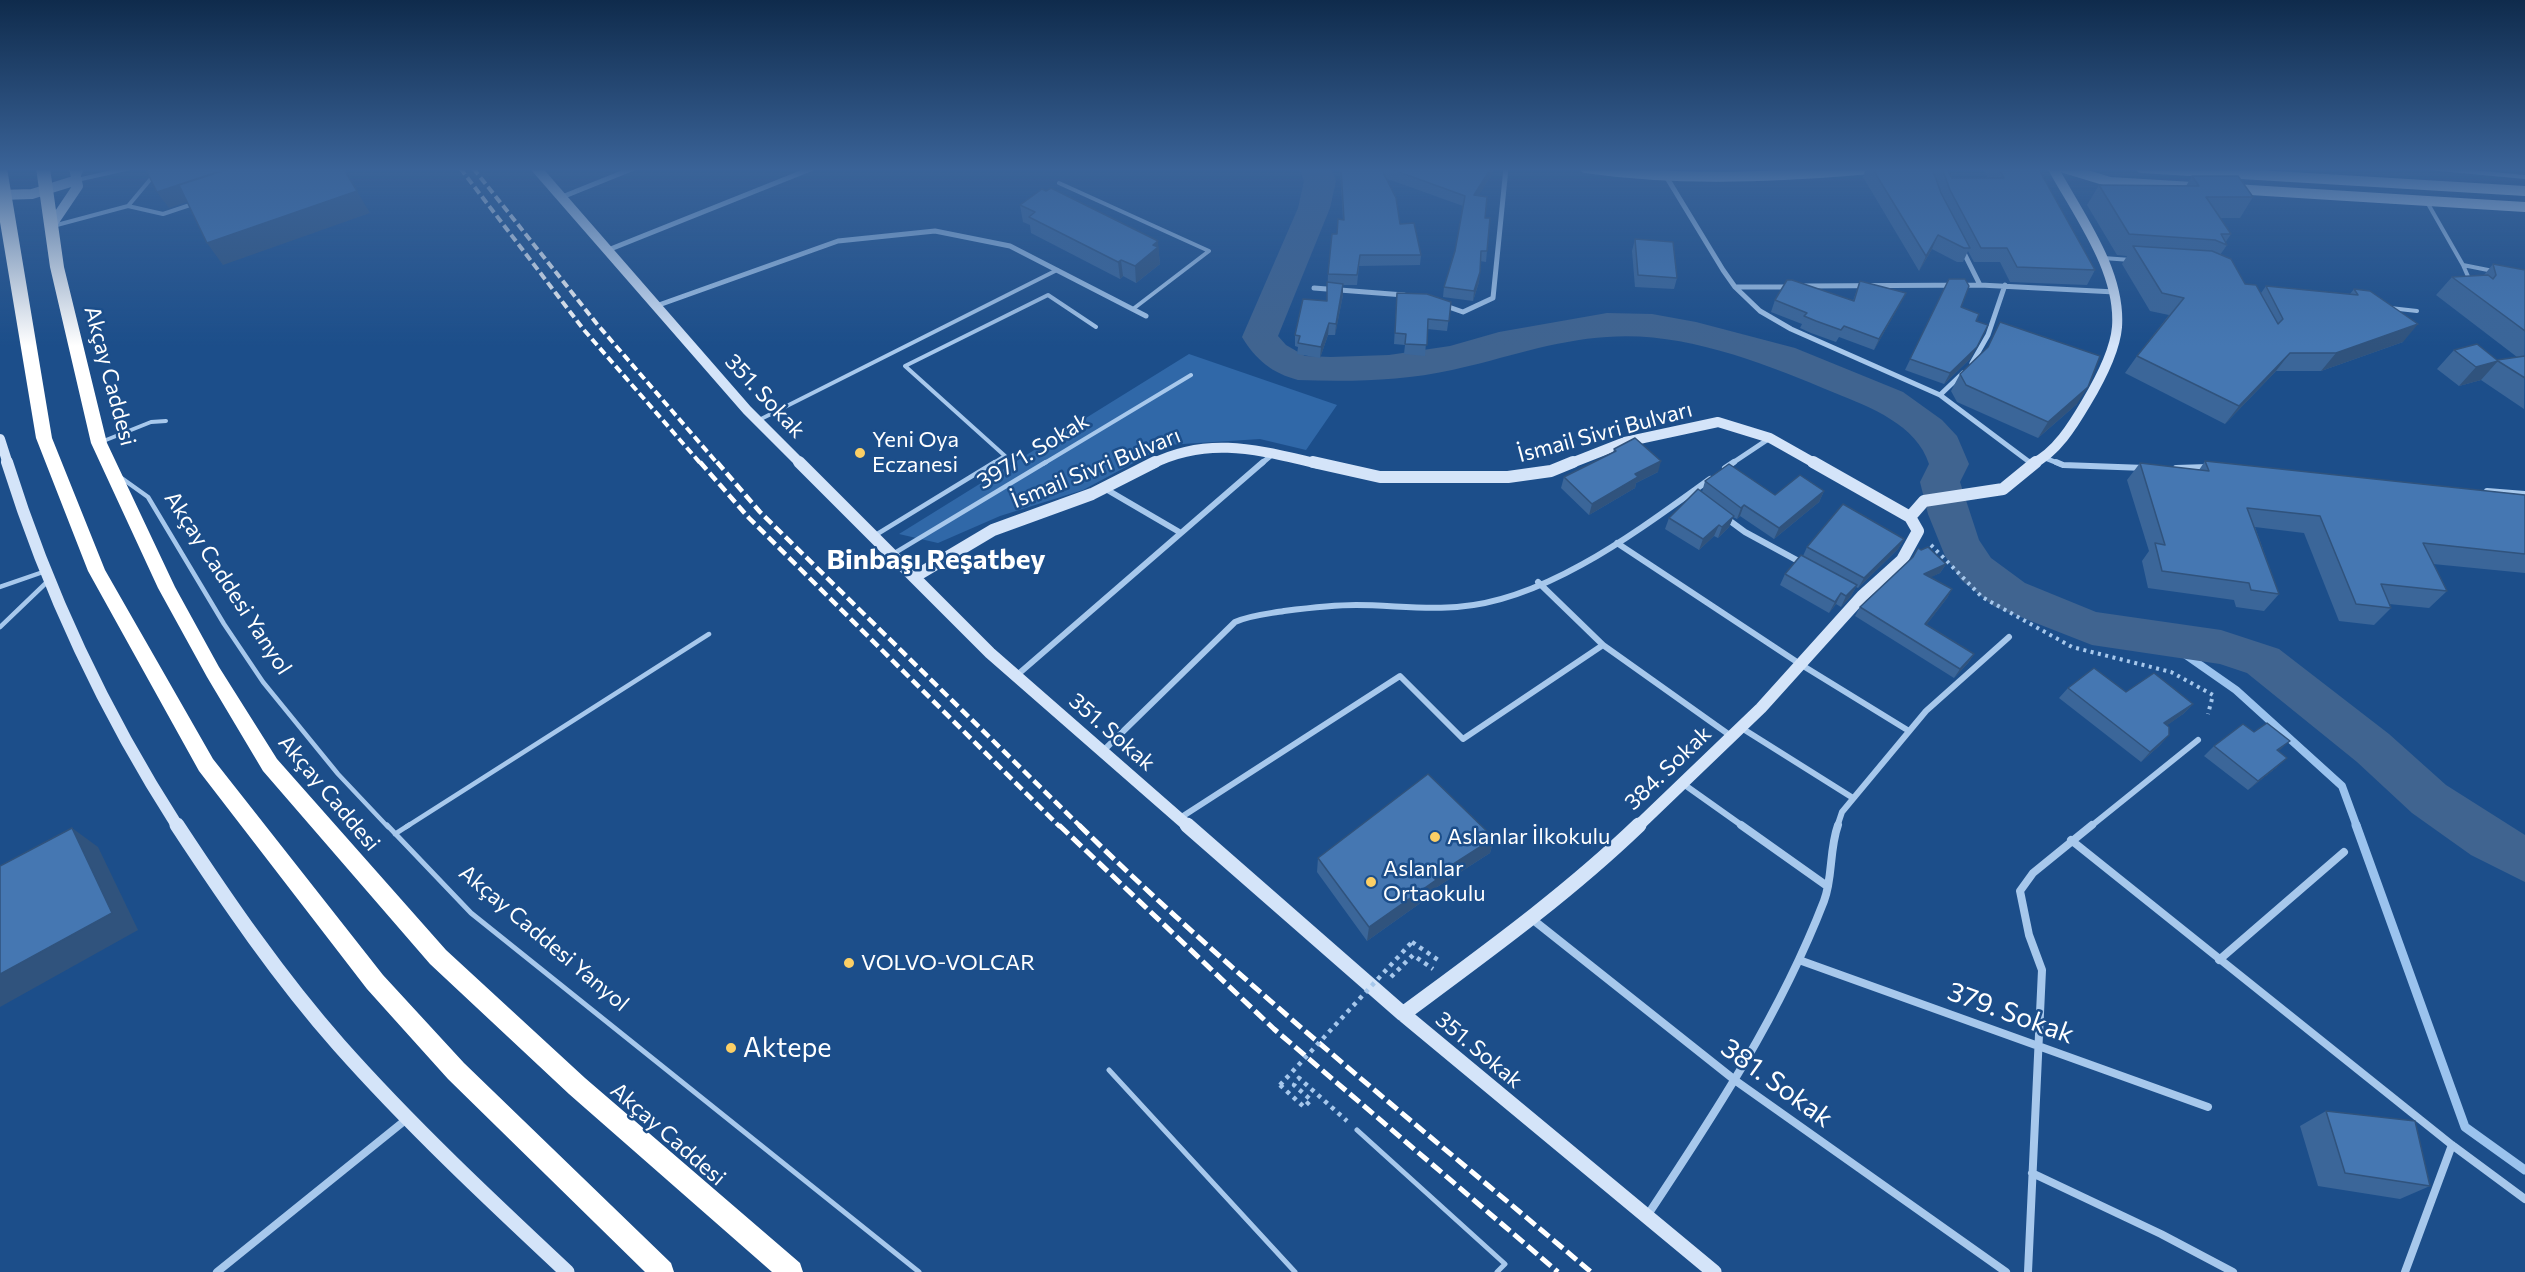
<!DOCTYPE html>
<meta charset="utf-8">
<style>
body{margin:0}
canvas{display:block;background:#1c4e8a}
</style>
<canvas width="2525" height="1272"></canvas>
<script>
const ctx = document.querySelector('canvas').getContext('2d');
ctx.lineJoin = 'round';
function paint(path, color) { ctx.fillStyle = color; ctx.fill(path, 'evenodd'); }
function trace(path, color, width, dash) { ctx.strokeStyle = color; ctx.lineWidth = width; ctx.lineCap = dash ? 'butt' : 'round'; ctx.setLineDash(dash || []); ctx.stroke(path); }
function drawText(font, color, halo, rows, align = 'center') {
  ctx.font = font + ' Commissioner,sans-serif'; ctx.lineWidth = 5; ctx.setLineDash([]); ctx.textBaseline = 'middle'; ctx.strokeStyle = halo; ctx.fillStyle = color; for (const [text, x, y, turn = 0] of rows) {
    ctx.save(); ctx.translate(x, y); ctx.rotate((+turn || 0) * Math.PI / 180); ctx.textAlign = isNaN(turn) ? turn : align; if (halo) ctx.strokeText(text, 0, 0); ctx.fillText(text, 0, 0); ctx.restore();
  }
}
const green = new Path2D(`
 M1189 354 1337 405 1306 450 1260 439 1167 445 1083 490 1000 516 938 543 899 534Z`);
const streamFar1 = new Path2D(`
 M2163 639 2236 690 2342 786 2357 827`);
const stream = new Path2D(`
 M2356 825 2465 1127 2525 1170`);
const river = new Path2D(`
 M1299 168H1331L1336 181 1330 208 1278 336 1286 345 1305 356 1331 357 1389 355 1450 346 1499 332 1607 313 1652 314 1696 322 1795 348 1903 392 1942 420 1957 436 1969 464 1960 482 1979 540 1991 558 2025 583 2096 612 2221 630 2279 649 2389 734 2446 785 2525 835V882L2471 855 2412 813 2357 762 2247 673 2220 664 2092 645 1995 607 1961 580 1945 556 1928 514 1920 482 1929 464C1917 425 1870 407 1835 393 1765 364 1685 331 1607 337 1554 340 1503 359 1452 370 1402 381 1349 382 1298 380 1272 373 1256 360 1242 337L1298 208 1304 181Z`);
const pathFar1 = new Path2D(`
 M1931 545 1982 597 2072 647 2171 672 2213 695 2208 714`);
const path = new Path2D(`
 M1412 942 1441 962
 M1391 977 1413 955 1433 969
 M1280 1085 1304 1107 1311 1100 1294 1085 1299 1078 1347 1121`);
const laneFar2 = new Path2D(`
 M2429 168 2525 177
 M154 175 128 206 163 214 193 204
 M78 178 82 168
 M77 180 130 168
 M1059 183 1209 251 1133 309
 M2427 202 2463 265 2493 271
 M53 226 128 206
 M2103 258 2131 260
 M2463 265 2470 281
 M2390 308 2417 311
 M757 421 1057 270
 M101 442 151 422 166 421
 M992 464 1005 456 905 366 1048 295 1096 327
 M1043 464 1191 375`);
const laneFar1 = new Path2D(`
 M120 477 148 497 224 624 263 682 338 774 388 827
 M874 536 995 462
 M893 554 1046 462
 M0 587 43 572
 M0 627 47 582
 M406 827 709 634`);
const lane = new Path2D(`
 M387 825 471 913 919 1272
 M395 834 409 825
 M1109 1070 1295 1272
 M1357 1130 1505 1264 1497 1272`);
const streetFar2 = new Path2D(`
 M1661 168 1723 270 1735 287 1760 311 1791 329 1940 395 2032 464
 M562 197 634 168
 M608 250 813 168
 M1963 251 1980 285
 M1805 286 1980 285 2115 292
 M1736 287H1791
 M1314 288 1404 295
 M1443 305 1463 312 1493 298 1506 168
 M656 306 838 241 935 231 1010 246 1146 316
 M1972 363 1988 335 2005 285
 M1940 395 1963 373
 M2045 458 2060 464
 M1261 464 1274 453
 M1731 464 1770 438`);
const streetFar1 = new Path2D(`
 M2030 462 2032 464
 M2056 462 2063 465 2145 468
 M1725 468 1734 462
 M2176 468 2208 467
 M1104 488 1181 533
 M2487 491 2525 494
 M1726 518 1745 532 1802 563
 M1617 543 1800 664 1909 731
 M1538 582 1603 645 1731 736
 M1016 676 1263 462
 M1740 727 1853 798
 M1103 751 1235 622C1251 615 1267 614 1284 611 1308 608 1332 605 1356 605 1390 605 1423 610 1457 607 1546 601 1639 530 1710 479
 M1682 783 1744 827
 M1180 818 1400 676 1463 739 1603 645
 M1837 827 1842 812 1926 711 2009 637
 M2090 827 2198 740`);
const street = new Path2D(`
 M1741 825 1827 886
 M2071 840 2452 1145 2525 1199
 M1532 919 1736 1081 2006 1272
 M1799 960 2208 1107
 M2219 960 2344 852
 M2032 1173 2161 1234 2233 1272
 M1647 1216C1714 1115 1780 1015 1824 901 1833 878 1829 850 1838 825
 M217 1272 408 1118
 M2028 1272 2042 970 2029 935 2020 891 2033 873 2092 825
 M2405 1272 2452 1145`);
const secondaryFar2 = new Path2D(`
 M536 168 747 410 801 464
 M1585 168C1684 182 1782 177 1882 168
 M2064 168 2110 182 2193 187
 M2141 168 2525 191
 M2234 189 2525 207
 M0 195 32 194 77 180
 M51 226 78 186 74 168
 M0 439 8 464
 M1152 464C1210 435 1261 451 1320 464
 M1569 464 1625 442 1718 422 1770 438 1816 464
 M2032 464C2056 453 2073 425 2086 403 2098 383 2115 351 2117 327 2121 271 2079 216 2053 168`);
const secondaryFar1 = new Path2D(`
 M7 462C48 593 104 712 178 827
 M799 462 990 653 1189 827
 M1313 462 1380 477H1508L1551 471 1573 462
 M1813 462 1910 517 1924 501 2003 489 2036 462
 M914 577 993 530 1092 494 1155 462
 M1637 827 1761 708 1862 596 1902 560 1918 531 1910 517`);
const secondary = new Path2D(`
 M177 825C227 901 279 977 339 1045 410 1125 489 1199 567 1272
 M1187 825 1403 1014 1714 1272
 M1403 1014C1484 954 1566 895 1639 825`);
const highway = new Path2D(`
 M0 168H7L52 438 105 570 213 759 383 975 464 1063 671 1263 674 1272H645L448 1079 367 989 199 771 88 571 36 438 0 222Z
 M36 168H50L64 267 107 443 175 587 219 667 277 759 446 950 585 1078 800 1263 803 1272H772L569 1094 430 964 263 771 207 677 158 588 91 443 50 267Z`);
const railFar2 = new Path2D(`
 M460 168 584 330 701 464
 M473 168 597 324 718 464`);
const railFar1 = new Path2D(`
 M700 462 749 518 1060 827
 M717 462 760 512 1081 827`);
const rail = new Path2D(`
 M1059 825 1274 1029 1558 1272
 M1079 825C1241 984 1419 1126 1591 1272`);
const pathBridge = new Path2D(`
 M1280 1085 1412 942`);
const wall = new Path2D(`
 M1340 168H1494L1493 173 1478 196 1485 218 1487 251 1486 262 1480 261 1479 282 1473 301 1443 297 1444 287 1455 251 1463 206 1385 178 1400 224 1421 255 1420 265 1359 266 1357 285H1343V295L1335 335H1328L1320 358 1297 354 1298 347 1295 346V335L1327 301 1328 274 1337 234 1343 220Z
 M1667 168H1731L1696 169Z
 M1866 168H1946L1952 178H1988L1982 168H2038L2095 270 2087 285 2010 282 2000 262H1974L1968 251 1963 262H1957L1932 249 1919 271 1863 177Z
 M2481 168H2525V169L2514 168 2512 170Z
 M2192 176 2253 197 2240 218H2220L2231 234 2225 243 2227 245 2220 255 2245 284 2261 293 2266 286 2350 294 2354 289 2403 342 2321 371H2276L2225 424 2125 373 2137 356 2169 315 2150 311 2122 264 2127 256 2117 255 2087 205 2099 185 2186 186Z
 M1020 205 1158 247 1160 264 1136 283 1123 276 1120 279 1031 233 1030 225 1023 222Z
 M1635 239 1677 278 1674 289 1635 287 1632 251Z
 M2493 264 2525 270 2524 409 2481 380 2459 386 2437 369 2454 350 2497 360 2517 357 2436 295 2452 277 2484 275Z
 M1949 279 1961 307 1976 321 1971 358 1944 384 1905 370Z
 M1860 281 1900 304 1874 350 1839 337 1836 342 1811 333 1800 328 1802 324 1771 312 1775 300 1853 301Z
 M1397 293 1451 302 1447 331 1427 329 1425 356 1404 354 1405 345 1394 344Z
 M1960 374 2077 404 2038 438 1957 402 1951 391Z
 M1614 449 1658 472 1636 483 1635 488 1589 515 1561 488 1564 477 1613 453Z
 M2205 461 2525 495V573L2433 564 2447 591 2429 608 2389 604 2391 608 2374 625 2339 621 2304 533 2255 527 2279 594 2264 611 2236 607 2234 600 2148 588 2142 561 2149 551 2127 480 2140 463 2199 470Z
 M1705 481 1775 495 1824 491 1819 502 1774 539 1740 516 1737 519 1733 517 1729 527 1718 538 1714 536 1699 550 1665 529 1669 518 1702 492Z
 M1904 539 1898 549 1858 588 1856 587 1851 596 1841 607 1836 604 1829 613 1780 585 1785 574 1803 556 1807 547Z
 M1913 557 1946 564 1940 573 1930 577 1952 589 1947 598 1926 625 1974 654 1968 663 1954 678 1855 616 1860 607Z
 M2068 688 2126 692 2193 704 2183 714 2167 725 2169 735 2159 746 2141 762 2059 698Z
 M2214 746 2279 751 2277 767 2248 790 2204 756Z
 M1494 838 1490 853 1434 889 1433 894 1367 941 1317 872 1318 858Z
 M2326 1111 2430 1186 2400 1199 2318 1186 2300 1126Z`);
const shadedWall = new Path2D(`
 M229 168H263L267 175 169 208 157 192Z
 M1491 168H1494L1493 173 1472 206 1474 195Z
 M357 191 370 213 223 265 207 243Z
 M1938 235 1932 249 1919 271 1926 256Z
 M1158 241 1160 264 1136 283 1135 266 1153 245Z
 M1121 260 1123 276 1120 279 1118 262Z
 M1480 272 1479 282 1473 301 1474 291Z
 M1343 284V295L1335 335 1336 324Z
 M1906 293 1900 304 1874 350 1879 339Z
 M1329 323 1328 335 1320 358 1321 347Z
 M2418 324 2403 342 2321 371 2336 353Z
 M1977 347 1971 358 1944 384 1950 373Z
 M2290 353 2276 371 2225 424 2239 406Z
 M2498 361 2481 380 2459 386 2476 367Z
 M2088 387 2077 404 2038 438 2048 422Z
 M1661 461 1658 472 1636 483 1635 488 1589 515 1592 504 1635 474Z
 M1824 491 1819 502 1774 539 1779 528Z
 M1744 505 1740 516 1737 519 1741 508Z
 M1734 516 1729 527 1718 538 1722 527Z
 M1719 525 1714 536 1699 550 1703 539Z
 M1904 539 1898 549 1858 588 1864 578Z
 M1946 564 1940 573 1919 583 1924 574Z
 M1857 585 1851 596 1841 607 1846 596Z
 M1952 589 1947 598 1920 633 1925 624Z
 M1841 593 1836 604 1829 613 1835 602Z
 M1974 654 1968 663 1954 678 1960 669Z
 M2193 704 2183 714 2155 734 2164 723Z
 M2169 735 2159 746 2141 762 2150 752Z
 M2290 741 2280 750 2267 759 2277 750Z
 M2287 758 2277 767 2248 790 2258 781Z
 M72 828 98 847 138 930 0 1007V974Z
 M1494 838 1490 853 1434 889 1433 894 1367 941 1369 927 1433 877Z`);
const building = new Path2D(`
 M145 168H229L157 192Z
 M232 168H343L357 191 207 243 179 185Z
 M1341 168H1381L1396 198 1400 224 1414 223 1421 255H1360L1357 275 1328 274 1332 234H1337L1338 219 1344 220Z
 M1388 168H1491L1474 195 1487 197 1485 218H1490L1487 251H1481L1480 272 1474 291 1444 287 1455 251 1465 196Z
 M1872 168H1932L1941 193 1970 248H1964L1938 235 1926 256Z
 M1942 168H1946L1952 178H2004L1998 168H2038L2095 270 2017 267 2007 248H1981L1950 190Z
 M2192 176H2238L2253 197H2206L2231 234H2221L2227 245 2215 240 2129 234 2099 185 2199 186Z
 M1051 188 1158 241 1153 245 1158 247 1135 266 1121 260 1118 262 1029 217 1035 212 1020 205 1042 189 1046 191Z
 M1635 239 1673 242 1677 278 1638 275Z
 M2133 246 2212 251 2231 259 2245 284 2256 285 2278 324 2283 319 2266 286 2358 295 2354 289 2370 291 2418 324 2336 353H2290L2239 406 2137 356 2184 298 2162 293Z
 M2493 264 2525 270V331L2452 277 2488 275 2493 279 2496 275Z
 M1949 279H1965L1969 286 1961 307 1979 314 1976 321 1988 325 1977 347 1950 373 1910 359Z
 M1787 280H1792L1854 301 1860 281 1906 293 1879 339 1844 326 1841 330 1816 321 1804 316 1807 313 1775 300Z
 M1327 282 1343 284 1336 324 1329 323 1321 347 1298 343 1300 336 1295 335 1303 299 1327 301Z
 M1397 293 1427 294 1451 302 1449 321 1428 319 1427 345 1405 344 1406 334 1395 333Z
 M2000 322 2100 356 2088 387 2048 422 1966 385 1960 374 1988 347Z
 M2477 344 2497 360 2525 356V378L2498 361 2476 367 2454 350Z
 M1635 438 1661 461 1635 474 1638 477 1592 504 1564 477 1616 451 1614 449Z
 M2205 461 2525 495V554L2423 543 2447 591 2381 584 2391 608 2356 604 2320 516 2247 508 2279 594 2251 590 2249 583 2162 571 2155 543 2165 545 2140 463 2209 471Z
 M1729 464 1775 495 1800 475 1824 491 1779 528 1744 505 1741 508 1705 481Z
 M1698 489 1734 516 1722 527 1719 525 1703 539 1669 518Z
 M1843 504 1904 539 1864 578 1807 547Z
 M1928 547 1946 564 1924 574 1952 589 1925 624 1974 654 1960 669 1860 607 1913 557 1918 548 1921 550Z
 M1801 555 1857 585 1846 596 1841 593 1835 602 1785 574Z
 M2094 668 2126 692 2154 673 2193 704 2164 723 2169 727V735L2150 752 2068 688Z
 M2267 723 2290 741 2277 750 2287 758 2258 781 2214 746 2243 724 2254 732Z
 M1428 774 1494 838 1433 877 1436 880 1369 927 1318 858Z
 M72 828 112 913 0 974V866Z
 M2326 1111 2415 1121 2430 1186 2345 1173Z`);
const markers = [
 [860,453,6,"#fccf65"],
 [1435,837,6,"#fccf65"],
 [1371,882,6,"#fccf65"],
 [849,963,6,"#fccf65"],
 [731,1048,6,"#fccf65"]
];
const streetNames = [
 ["Akçay Caddesi",110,376,75],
 ["351. Sokak",765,396,47],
 ["İsmail Sivri Bulvarı",1605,432,-15],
 ["397/1. Sokak",1033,451,-31],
 ["İsmail Sivri Bulvarı",1096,468,-22],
 ["Akçay Caddesi Yanyol",228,583,57],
 ["351. Sokak",1112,732,41],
 ["384. Sokak",1668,768,-44],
 ["Akçay Caddesi",329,793,50],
 ["Akçay Caddesi Yanyol",544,938,40],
 ["351. Sokak",1479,1050,40],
 ["Akçay Caddesi",668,1134,41]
];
const poiNames = [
 ["Yeni Oya",872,440],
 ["Eczanesi",872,465],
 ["Aslanlar İlkokulu",1447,837],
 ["Aslanlar",1383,869],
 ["Ortaokulu",1383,894],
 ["VOLVO-VOLCAR",861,963]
];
const nearStreetnames = [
 ["379. Sokak",2011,1013,20],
 ["381. Sokak",1777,1083,36]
];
const nearPoinames = [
 ["Aktepe",743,1048]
];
const districtNames = [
 ["Binbaşı Reşatbey",936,560]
];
paint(green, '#3068a8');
trace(streamFar1, '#9bc3ee', 8);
trace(stream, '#9bc3ee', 9);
paint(river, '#406490');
trace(pathFar1, '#a7c8ec', 4, [3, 4.5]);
trace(path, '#a7c8ec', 4.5, [4, 5]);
trace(laneFar2, '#a7c8ec', 4);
trace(laneFar1, '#a7c8ec', 4.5);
trace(lane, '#a7c8ec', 5);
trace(streetFar2, '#a7c8ec', 5);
trace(streetFar1, '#a7c8ec', 6);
trace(street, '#a7c8ec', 8);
trace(secondaryFar2, '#d4e4f9', 10);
trace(secondaryFar1, '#d4e4f9', 12);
trace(secondary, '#d4e4f9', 15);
paint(highway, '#fff');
trace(railFar2, '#fff', 4, [8, 4]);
trace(railFar1, '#fff', 4.5, [10, 4.5]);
trace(rail, '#fff', 5, [13, 5]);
trace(pathBridge, '#a7c8ec', 4.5, [4, 5]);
paint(wall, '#3b6699');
paint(shadedWall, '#30537d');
paint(building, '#4577b2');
trace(building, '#30537d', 1.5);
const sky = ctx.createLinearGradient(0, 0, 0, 346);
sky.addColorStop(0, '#0f2b4c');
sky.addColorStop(0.49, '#3a6398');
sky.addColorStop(1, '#3a639800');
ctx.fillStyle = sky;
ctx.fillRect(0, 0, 2525, 346);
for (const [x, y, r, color] of markers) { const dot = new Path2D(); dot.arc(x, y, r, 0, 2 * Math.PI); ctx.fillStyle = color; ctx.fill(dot); trace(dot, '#1c4e8a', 2); }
drawText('22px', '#fff', '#1c4e8a', streetNames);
drawText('22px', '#fff', '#1c4e8a', poiNames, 'left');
drawText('27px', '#fff', '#1c4e8a', nearStreetnames);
drawText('27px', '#fff', '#1c4e8a', nearPoinames, 'left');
drawText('bold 28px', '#fff', '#1c4e8a', districtNames);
</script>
